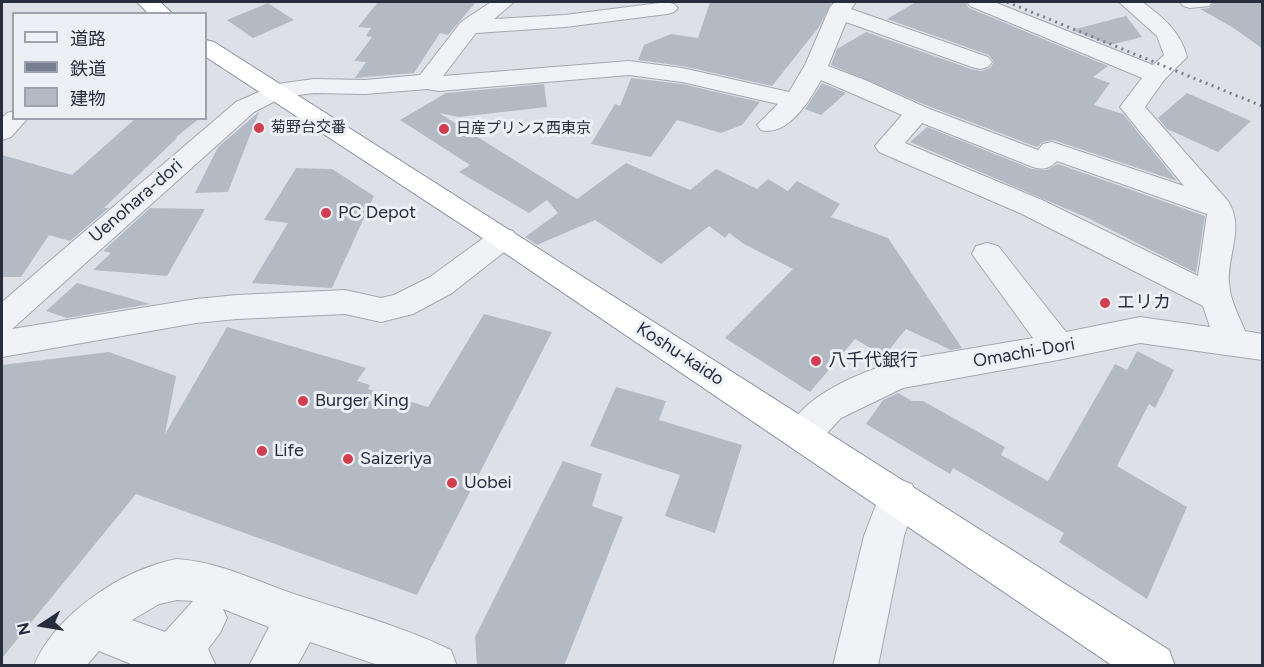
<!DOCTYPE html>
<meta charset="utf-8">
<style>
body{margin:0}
#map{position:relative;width:1264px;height:667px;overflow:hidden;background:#dde1e7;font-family:Figtree,"Noto Sans JP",sans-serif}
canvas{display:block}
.frame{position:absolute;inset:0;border:3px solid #262e3e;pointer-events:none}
.legend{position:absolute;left:12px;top:12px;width:195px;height:108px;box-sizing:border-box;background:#ecf0f5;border:2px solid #9da2ac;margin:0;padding:8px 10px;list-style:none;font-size:18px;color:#262e3e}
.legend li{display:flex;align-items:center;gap:12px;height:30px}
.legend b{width:30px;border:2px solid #9da2ac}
.north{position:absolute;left:12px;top:595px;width:60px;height:60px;-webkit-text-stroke:4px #ecf0f5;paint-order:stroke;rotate:258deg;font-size:16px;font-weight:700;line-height:24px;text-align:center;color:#262e3e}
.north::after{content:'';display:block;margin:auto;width:21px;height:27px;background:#262e3e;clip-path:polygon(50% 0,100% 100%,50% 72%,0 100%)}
</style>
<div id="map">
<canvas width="1264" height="667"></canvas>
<div class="frame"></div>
<ul class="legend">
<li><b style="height:8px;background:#f0f2f5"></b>道路</li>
<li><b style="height:8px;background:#768091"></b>鉄道</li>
<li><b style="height:16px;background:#b4bac4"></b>建物</li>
</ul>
<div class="north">N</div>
</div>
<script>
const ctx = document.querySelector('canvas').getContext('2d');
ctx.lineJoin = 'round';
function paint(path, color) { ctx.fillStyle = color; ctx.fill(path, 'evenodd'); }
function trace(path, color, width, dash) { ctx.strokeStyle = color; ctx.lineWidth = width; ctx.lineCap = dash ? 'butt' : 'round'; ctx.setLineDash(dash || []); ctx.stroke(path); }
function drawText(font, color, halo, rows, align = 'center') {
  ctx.font = font + ' Figtree,"Noto Sans JP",sans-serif'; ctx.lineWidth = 6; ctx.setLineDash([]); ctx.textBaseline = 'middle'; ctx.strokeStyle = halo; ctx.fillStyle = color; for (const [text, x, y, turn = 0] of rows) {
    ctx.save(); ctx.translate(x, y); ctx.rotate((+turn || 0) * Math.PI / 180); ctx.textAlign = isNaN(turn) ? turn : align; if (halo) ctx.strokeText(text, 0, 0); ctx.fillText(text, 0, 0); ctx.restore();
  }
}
const building = new Path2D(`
 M378 2H476L448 35 440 33 414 73 355 78 366 62 354 61 372 37 366 36 371 28 358 27Z
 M710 2H832L819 27 772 86 682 66 638 60 644 45 671 34 698 38Z
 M916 2H965L969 8 1108 66 1093 77 1110 83 1094 105 1123 114 1177 181 1053 140 1043 142 1037 147 928 106 831 65 837 49 866 32 971 69 981 71 990 68 994 62 989 55 887 19Z
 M1214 2H1263V49L1232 27 1200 9 1209 8Z
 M268 3 294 20 253 38 227 20Z
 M1126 16 1142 37 1110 45 1072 30Z
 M631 78 682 84 760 102 742 125 721 133 677 120 651 157 591 144 615 104 620 106Z
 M822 83 846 93 821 115 805 109Z
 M544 84 547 107 459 117 439 113 577 199 626 163 690 190 716 169 757 189 768 179 788 191 797 181 840 204 831 217 888 238 962 348 951 350 906 329 884 356 855 339 810 392 725 338 793 269 744 244 729 233 725 238 709 226 661 264 595 220 537 245 525 237 558 213 547 200 529 213 459 172 470 165 400 120 446 93Z
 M1187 93 1251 121 1218 152 1167 129 1158 118Z
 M259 112 228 192 195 193 218 147Z
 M136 118H200L175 138H177L104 208H109L70 241 49 235 21 277H2V155L72 175Z
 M927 127 1032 169 1046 170 1058 164 1205 216 1196 273 1088 218 910 142Z
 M296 168 332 169 374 196 332 288 252 283 288 223 264 220Z
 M150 208 205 209 167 276 93 270 111 253 103 251Z
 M77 283 150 304 67 318 46 311Z
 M484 314 552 332 417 595 136 494 2 658V365L109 352 176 376 165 434 227 327 366 368 357 381 370 385 368 389 428 407Z
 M1137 351 1174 370 1155 408 1149 404 1117 466 1187 507 1147 599 1059 542 1064 533 953 468 950 474 866 424 883 400 898 393 912 401H923L1005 447 1001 455 1048 481 1115 364 1127 370Z
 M616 387 666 401 659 420 742 445 715 533 665 516 680 475 590 446Z
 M563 461 602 474 592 506 623 517 564 666H477L475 637Z`);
const minor = new Path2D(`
 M491 2H514L494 19 565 15 667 2 674 4 678 8 674 12 667 14 565 27 476 33 443 76 629 61 682 68 789 92 805 65 830 7 835 2H856L851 9 988 57 992 62 988 67 980 69 972 67 846 22 828 66 865 80 927 108 1038 150 1043 144 1052 142 1184 186 1120 107 1142 78 970 6 967 2H994L1153 65 1164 55 1157 36 1119 2H1142C1162 16 1181 32 1187 57L1164 80 1145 107 1228 201C1245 228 1227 254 1229 283 1230 300 1239 316 1245 331L1262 334V360L1140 343 1058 360 903 388 841 418 816 445 803 450 790 445 785 434C804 394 857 374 897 361L1033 338 972 254 976 246 987 243 998 246 1066 332 1140 317 1210 327 1203 306 1022 214 879 152 875 146 902 115 821 80C810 100 788 137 761 130L757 125 778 104 682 82 629 75 439 91 427 89 365 94 314 93 283 97 254 112 12 329 196 299 237 295 345 290 381 298 394 295 430 277 493 231 503 228 513 231 518 238 513 245 452 293 413 314 381 322 345 314 237 319 196 323 2 357V302L236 102 277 84 314 79 365 80 420 75 461 22ZM922 123 1033 167C1043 170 1049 169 1057 161L1207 214 1198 276 1042 200 905 143Z
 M1180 2H1212L1209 6 1190 8 1183 6Z
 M14 111V118H28L11 137 2 140V118L7 113Z
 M898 479 912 484 917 497 904 536 878 666H833L864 536 884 484Z
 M177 559C218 562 252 579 291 593 345 611 399 625 451 650L457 666H381L310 642 297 666H249L269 627 223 609 227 618 220 633 208 649 216 666H136L99 651 86 666H34C55 614 123 569 177 559ZM177 600 193 601 165 632 132 620 159 604Z`);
const highway = new Path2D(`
 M137 2H160L173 14H149Z
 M206 40 214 42 1169 650 1175 666H1113L493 245 206 57Z`);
const rail = new Path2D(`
 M1007 2 1262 106`);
const markers = [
 [259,128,6,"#d03e50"],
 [444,129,6,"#d03e50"],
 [326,213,6,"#d03e50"],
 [1105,303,6,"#d03e50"],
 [816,361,6,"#d03e50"],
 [303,401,6,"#d03e50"],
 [262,451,6,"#d03e50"],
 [348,459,6,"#d03e50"],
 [452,483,6,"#d03e50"]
];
const farPoinames = [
 ["菊野台交番",271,128],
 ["日産プリンス西東京",456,129]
];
const streetNames = [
 ["Uenohara-dori",136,201,-41],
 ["Omachi-Dori",1024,353,-10],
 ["Koshu-kaido",680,354,33]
];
const poiNames = [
 ["PC Depot",338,213],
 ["エリカ",1117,303],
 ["八千代銀行",828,361],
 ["Burger King",315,401],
 ["Life",274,451],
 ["Saizeriya",360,459],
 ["Uobei",464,483]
];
paint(building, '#b4bac4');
trace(minor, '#a2a8b1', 2);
trace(highway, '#848e9e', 2);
paint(minor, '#f0f2f5');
paint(highway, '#fff');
trace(rail, '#768091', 3, [2, 4.5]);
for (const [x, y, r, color] of markers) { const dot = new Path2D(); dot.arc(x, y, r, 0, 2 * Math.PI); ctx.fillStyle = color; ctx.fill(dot); trace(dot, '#ecf0f5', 2); }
drawText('15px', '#262e3e', '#ecf0f5', farPoinames, 'left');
drawText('18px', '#262e3e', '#ecf0f5', streetNames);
drawText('18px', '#262e3e', '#ecf0f5', poiNames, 'left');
</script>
